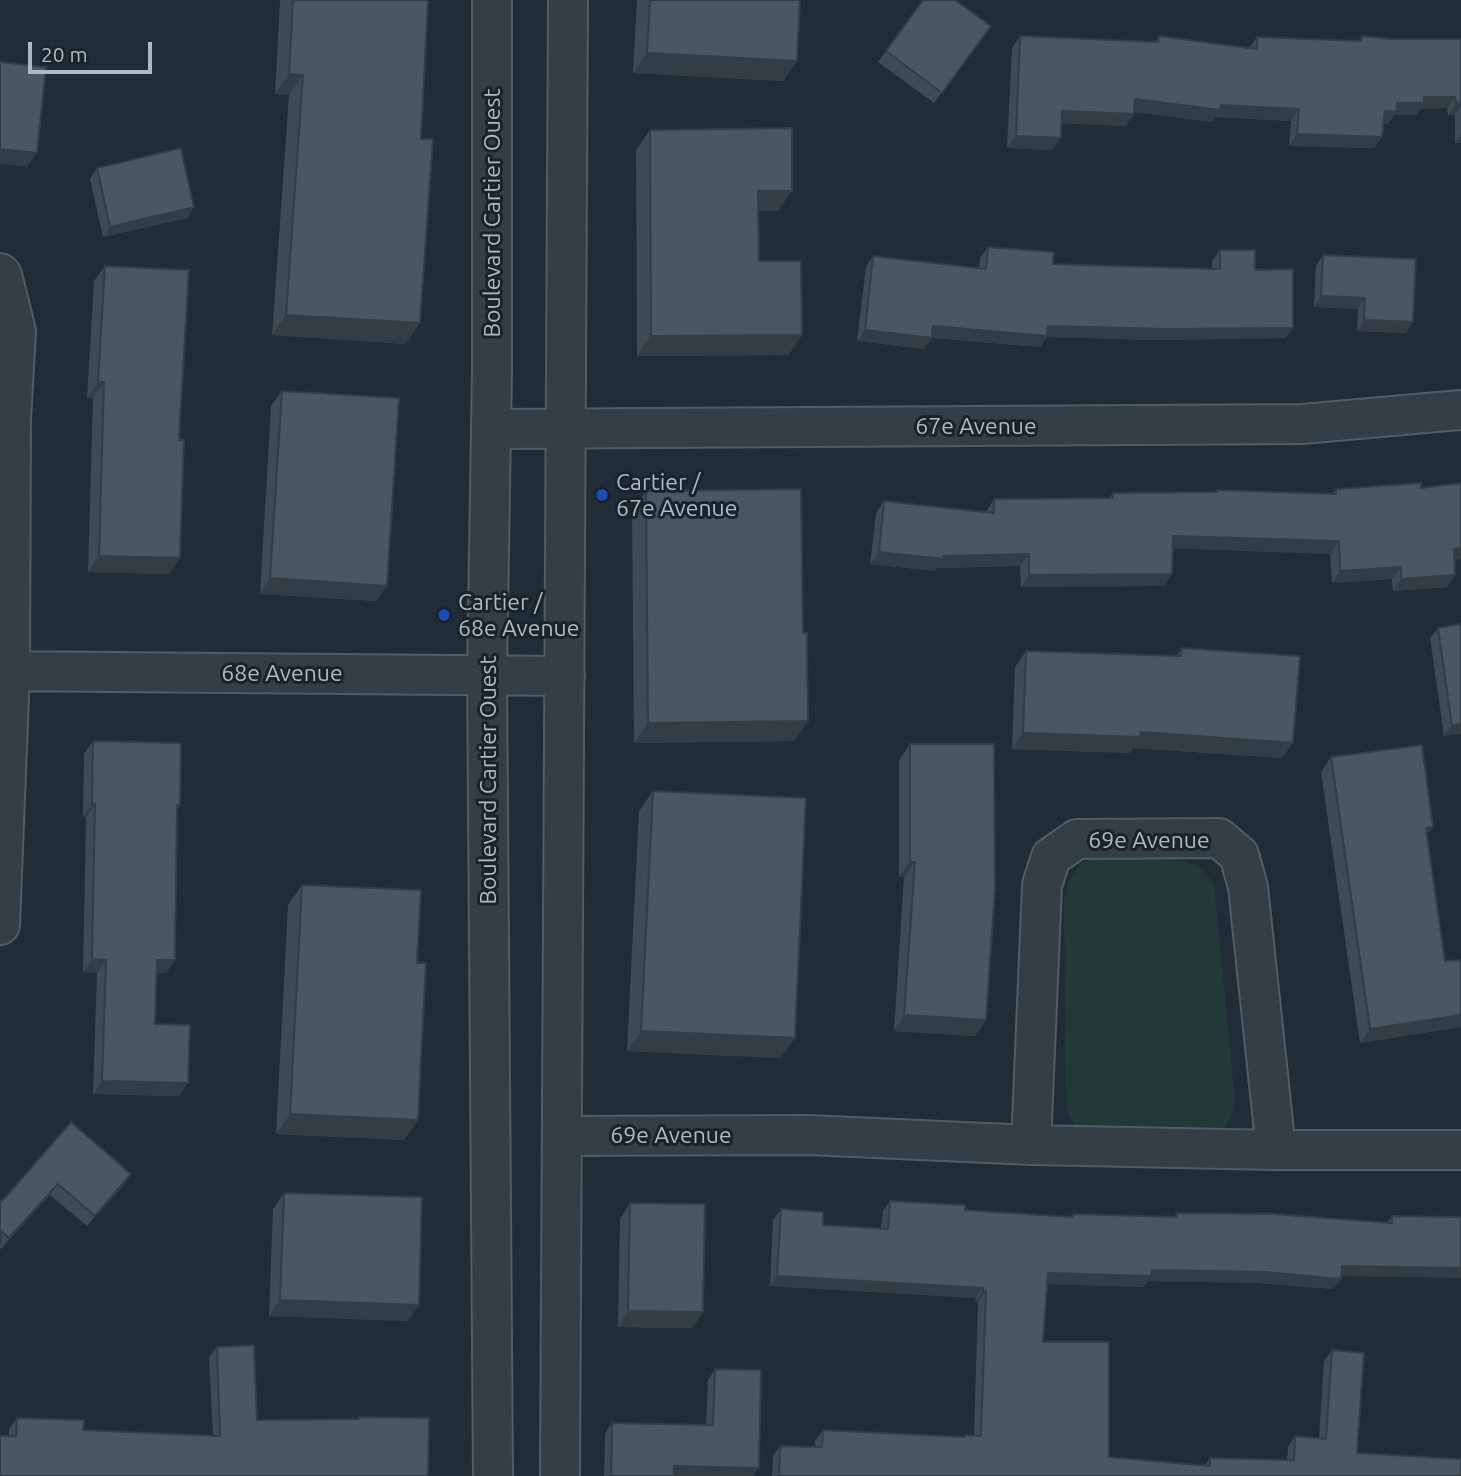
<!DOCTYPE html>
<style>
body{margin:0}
#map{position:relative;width:1461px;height:1476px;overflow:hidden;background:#202c36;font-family:Ubuntu,sans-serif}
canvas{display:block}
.scale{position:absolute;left:28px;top:42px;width:124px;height:32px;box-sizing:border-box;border:4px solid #adb9c3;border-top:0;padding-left:9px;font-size:21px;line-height:24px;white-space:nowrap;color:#adb9c3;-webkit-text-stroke:5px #19232b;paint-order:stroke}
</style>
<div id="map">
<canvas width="1461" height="1476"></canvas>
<div class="scale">20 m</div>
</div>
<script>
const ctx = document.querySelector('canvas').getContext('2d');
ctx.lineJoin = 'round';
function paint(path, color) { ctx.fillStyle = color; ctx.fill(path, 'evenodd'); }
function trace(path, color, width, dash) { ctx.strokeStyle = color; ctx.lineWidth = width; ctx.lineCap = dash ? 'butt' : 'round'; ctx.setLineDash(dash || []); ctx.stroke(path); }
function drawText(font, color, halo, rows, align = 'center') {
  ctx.font = font + ' Ubuntu,sans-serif'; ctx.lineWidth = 6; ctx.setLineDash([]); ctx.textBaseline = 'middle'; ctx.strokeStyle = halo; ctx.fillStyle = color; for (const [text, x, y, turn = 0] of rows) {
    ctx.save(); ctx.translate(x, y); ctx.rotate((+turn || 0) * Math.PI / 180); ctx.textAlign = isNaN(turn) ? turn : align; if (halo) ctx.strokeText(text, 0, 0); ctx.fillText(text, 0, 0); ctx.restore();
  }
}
const green = new Path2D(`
 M1102 856 1185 861 1199 866 1214 884 1235 1099 1230 1118 1222 1132 1076 1128 1066 1109 1064 899 1069 880 1082 862Z`);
const minor = new Path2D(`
 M492 0V368L487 674 493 1476
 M0 273 2 275 16 331 11 419 10 671 0 925
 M491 429 1302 424 1461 410
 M0 671 565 676
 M562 1136 808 1135 1031 1145 1276 1150H1461
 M1031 1145 1042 885 1051 857 1077 839 1219 838 1239 855 1248 887 1276 1150
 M560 1476 568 0`);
const wall = new Path2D(`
 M280 0H428L406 344 272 335 289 95 275 94Z
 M637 0H800L797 61 783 81 633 73Z
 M923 0 991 26 934 103 878 62Z
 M1020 36 1155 42 1159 36 1249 48 1257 37 1358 41 1362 36 1392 39H1461V143H1455V115H1448L1447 108 1420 109 1416 115H1394L1388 124 1383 123 1374 148 1289 146 1291 121 1215 117 1212 122 1134 112 1126 126 1061 123 1052 150 1007 148 1012 48Z
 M650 130 778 211H758L759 261 802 335 788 355 637 356 636 150Z
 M97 168 187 218 103 237 90 179Z
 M988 247 1053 264 1212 269V261L1220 250 1255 270 1286 338 1157 340 1047 337 1040 347 932 338 924 349 857 341 866 267 873 256 979 269 980 258Z
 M1323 255 1413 322 1406 333 1357 331 1358 309 1314 307 1316 266Z
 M105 266 179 440 180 558 169 574 88 572 93 398H87L94 281Z
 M282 391 387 586 376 601 260 594 271 406Z
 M1461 483V559L1454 560 1447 587 1393 591 1392 579 1332 583 1330 554 1173 548 1172 574 1164 586 1021 587 1020 566 936 568 934 571 870 564 876 513 884 501 986 512 994 499 1109 498 1113 493 1216 492 1217 490 1332 494 1336 489 1421 488Z
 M646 491 803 633 808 721 794 741 634 743 632 511Z
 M1461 624V734L1444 736 1430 638 1438 628Z
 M1182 648 1282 758 1133 748 1130 753 1012 749 1015 667 1026 651 1176 656Z
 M93 741 180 805 177 809 175 960 166 973H157L155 1024 179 1096 93 1094 97 973 83 972 86 817H83L84 754Z
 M910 744 986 1020 975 1036 894 1031 904 877H899V760Z
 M1331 757 1427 836 1445 961 1461 960V1027L1360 1043 1321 772Z
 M653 791 795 1038 780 1058 627 1051 639 811Z
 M302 885 417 963 418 1120 404 1140 276 1134 288 905Z
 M71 1122 124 1185 87 1226 50 1195 1 1249 0 1248 2 1201Z
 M284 1193 408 1321 269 1316 273 1209Z
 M890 1201 965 1210 1071 1217 1073 1214 1174 1217 1177 1213 1387 1223 1392 1216 1461 1217 1341 1277 1333 1289 1258 1283 1148 1281 1144 1287 1047 1284 1043 1342 1109 1457 1205 1465 1210 1458 1287 1460 1288 1447 1295 1436 1319 1438 1324 1361 1332 1350 1357 1453 1459 1459 1461 1457V1476H772L773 1456 780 1446 815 1447V1441L823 1430 964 1437 965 1435H974L978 1302 975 1301 976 1298 770 1286 773 1220 781 1209 823 1225 881 1228 883 1211Z
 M630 1203 703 1312 692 1328 618 1327 620 1219Z
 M217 1347 257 1420 358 1419 359 1417 428 1476 9 1436V1429L17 1418 83 1430 213 1436 209 1357Z
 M715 1369 753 1476H604L605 1434 612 1423 706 1425 708 1380Z`);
const shadedWall = new Path2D(`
 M647 53 797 61 783 81 633 73Z
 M289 74 303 75 289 95 275 94Z
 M1424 97H1455L1447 108 1420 109 1416 115H1394L1388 124 1376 122 1385 111 1397 103Z
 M1135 99 1221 105 1299 109 1291 121 1215 117 1212 122 1126 111Z
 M1456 103H1461V106L1455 115H1448Z
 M1062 111 1134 114 1126 126 1053 123Z
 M1297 134 1382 137 1374 148 1289 146Z
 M1461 134V143H1455Z
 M1016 136 1061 138 1052 150 1007 148Z
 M0 149 37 153 27 167 0 164Z
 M758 191H792L778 211H744Z
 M194 207 187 218 103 237 110 227Z
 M1321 296 1365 298 1358 309 1314 307Z
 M286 315 420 323 406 344 272 335Z
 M1364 320 1413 322 1406 333 1357 331Z
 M933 326H1048L1293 328 1286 338 1157 340 1047 337 1040 347 928 337 932 338 924 349 857 341 865 330Z
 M802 335 788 355 637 356 651 336Z
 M98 382H104L93 398H87Z
 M1173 536 1339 541 1330 554 1164 548Z
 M1461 548V559L1445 561 1454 549Z
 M879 552 943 556 1029 554 1020 566 936 568 934 571 870 564Z
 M99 556 180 558 169 574 88 572Z
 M1401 567 1392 579 1332 583 1340 571Z
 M1172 574 1164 586 1021 587 1029 575Z
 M1455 575 1447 587 1393 591 1401 579Z
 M270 578 387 586 376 601 260 594Z
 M808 721 794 741 634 743 648 723Z
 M1461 724V734L1444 736 1452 726Z
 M1141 732 1293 743 1282 758 1133 748 1130 753 1012 749 1023 733Z
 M92 804H95L86 817H83Z
 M1433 827 1423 841 1426 828Z
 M910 862H915L904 877H899Z
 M92 959 106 960 97 973 83 972Z
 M157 960H175L166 973H148Z
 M904 1015 986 1020 975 1036 894 1031Z
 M1461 1015V1027L1360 1043 1370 1029Z
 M641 1031 795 1038 780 1058 627 1051Z
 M102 1081 188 1083 179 1096 93 1094Z
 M290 1114 418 1120 404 1140 276 1134Z
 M131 1174 124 1185 87 1226 95 1216Z
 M58 1184 50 1195 1 1249 9 1238Z
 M1342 1266 1461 1268V1278L1335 1276Z
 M1152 1270 1265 1272 1341 1279 1333 1289 1258 1283 1148 1281 1144 1287 1041 1284 1048 1273Z
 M777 1276 983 1288 976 1298 770 1286Z
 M983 1291H986L978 1302 975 1301Z
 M280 1300 419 1305 408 1321 269 1316Z
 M628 1311 703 1312 692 1328 618 1327Z
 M674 1466 759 1468 753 1476H667Z`);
const building = new Path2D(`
 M293 0H428L421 139H433L420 323 286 315 303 75 289 74Z
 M650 0H800L797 61 647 53Z
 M923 0H955L991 26 942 93 886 51Z
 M1020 36 1158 42 1159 36 1257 49V37L1361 41 1362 36 1392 39H1461V103H1456L1455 97H1424V103H1397L1396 112 1385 111 1382 137 1297 134 1299 109 1221 105 1220 110 1135 99 1134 114 1062 111 1061 138 1016 136Z
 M0 62 46 67 37 153 0 149Z
 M792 128V191H758L759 261H801L802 335 651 336 650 130Z
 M181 148 194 207 110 227 97 168Z
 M988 247 1054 252 1053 264 1220 269V250H1255V270L1293 269V328L1165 329 1048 326 1047 336 933 326 932 338 865 330 873 256 986 269Z
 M1323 255 1416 259 1413 322 1364 320 1365 298 1321 296Z
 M105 266 189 270 179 440H184L180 558 99 556 104 382H98Z
 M282 391 399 398 387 586 270 578Z
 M1421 483V488L1461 483V548L1454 549 1455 575 1401 579V567L1340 571 1339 541 1173 536 1172 574 1029 575V554L943 556V559L879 552 884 501 994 513V499L1113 498V493L1217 492V490L1336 494V489Z
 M801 489 803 633H807L808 721 648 723 646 491Z
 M1461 624V724L1452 726 1438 628Z
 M1182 648 1300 656 1293 743 1141 732 1140 737 1023 733 1026 651 1181 656Z
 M93 741 181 743 180 805H177L175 960H157L155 1024 190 1025 188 1083 102 1081 106 960 92 959 95 804H92Z
 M910 744H994L995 889 986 1020 904 1015 915 862H910Z
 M1422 745 1433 827 1426 828 1445 961 1461 960V1015L1370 1029 1331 757Z
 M653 791 806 798 795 1038 641 1031Z
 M302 885 421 890 417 963H426L418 1120 290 1114Z
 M71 1122 131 1174 95 1216 58 1184 9 1238 1 1231 0 1244V1201H2Z
 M284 1193 422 1197 419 1305 280 1300Z
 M890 1201 965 1205V1210L1073 1217V1214L1177 1217V1213L1274 1214 1392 1223V1216L1461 1217V1268L1342 1266 1341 1279 1265 1272 1152 1270 1151 1276 1048 1273 1043 1342H1109V1457L1210 1466V1458L1294 1460 1295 1436 1326 1439 1332 1350 1364 1353 1357 1453 1461 1459V1476H779L780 1446 822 1447 823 1430 965 1437V1435L981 1436 986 1291H983V1288L777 1276 781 1209 823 1212V1225L888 1229Z
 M630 1203 705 1204 703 1312 628 1311Z
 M254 1345 257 1420 359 1419V1417L429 1418 428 1476H0V1436H16L17 1418 84 1420 83 1430 220 1436 217 1347Z
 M715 1369 761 1370 759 1468 674 1466V1476H611L612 1423 713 1425Z`);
const markers = [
 [602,495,7,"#1a4fb4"],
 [444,615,7,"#1a4fb4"]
];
const streetNames = [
 ["Boulevard Cartier Ouest",492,213,-90],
 ["67e Avenue",976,426],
 ["68e Avenue",282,673],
 ["Boulevard Cartier Ouest",488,780,-90],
 ["69e Avenue",1149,840],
 ["69e Avenue",671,1135]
];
const poiNames = [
 ["Cartier /",616,482],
 ["67e Avenue",616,508],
 ["Cartier /",458,602],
 ["68e Avenue",458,628]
];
paint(green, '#233938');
trace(minor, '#515c64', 42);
trace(minor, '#333e47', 38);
paint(wall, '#3e4b54');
paint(shadedWall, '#323d45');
paint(building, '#485762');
trace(building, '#323d45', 2);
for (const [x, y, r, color] of markers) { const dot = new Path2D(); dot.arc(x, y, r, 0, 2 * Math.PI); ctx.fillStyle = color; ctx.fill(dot); trace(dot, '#19232b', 2.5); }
drawText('23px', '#adb9c3', '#19232b', streetNames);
drawText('23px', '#adb9c3', '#19232b', poiNames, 'left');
</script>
